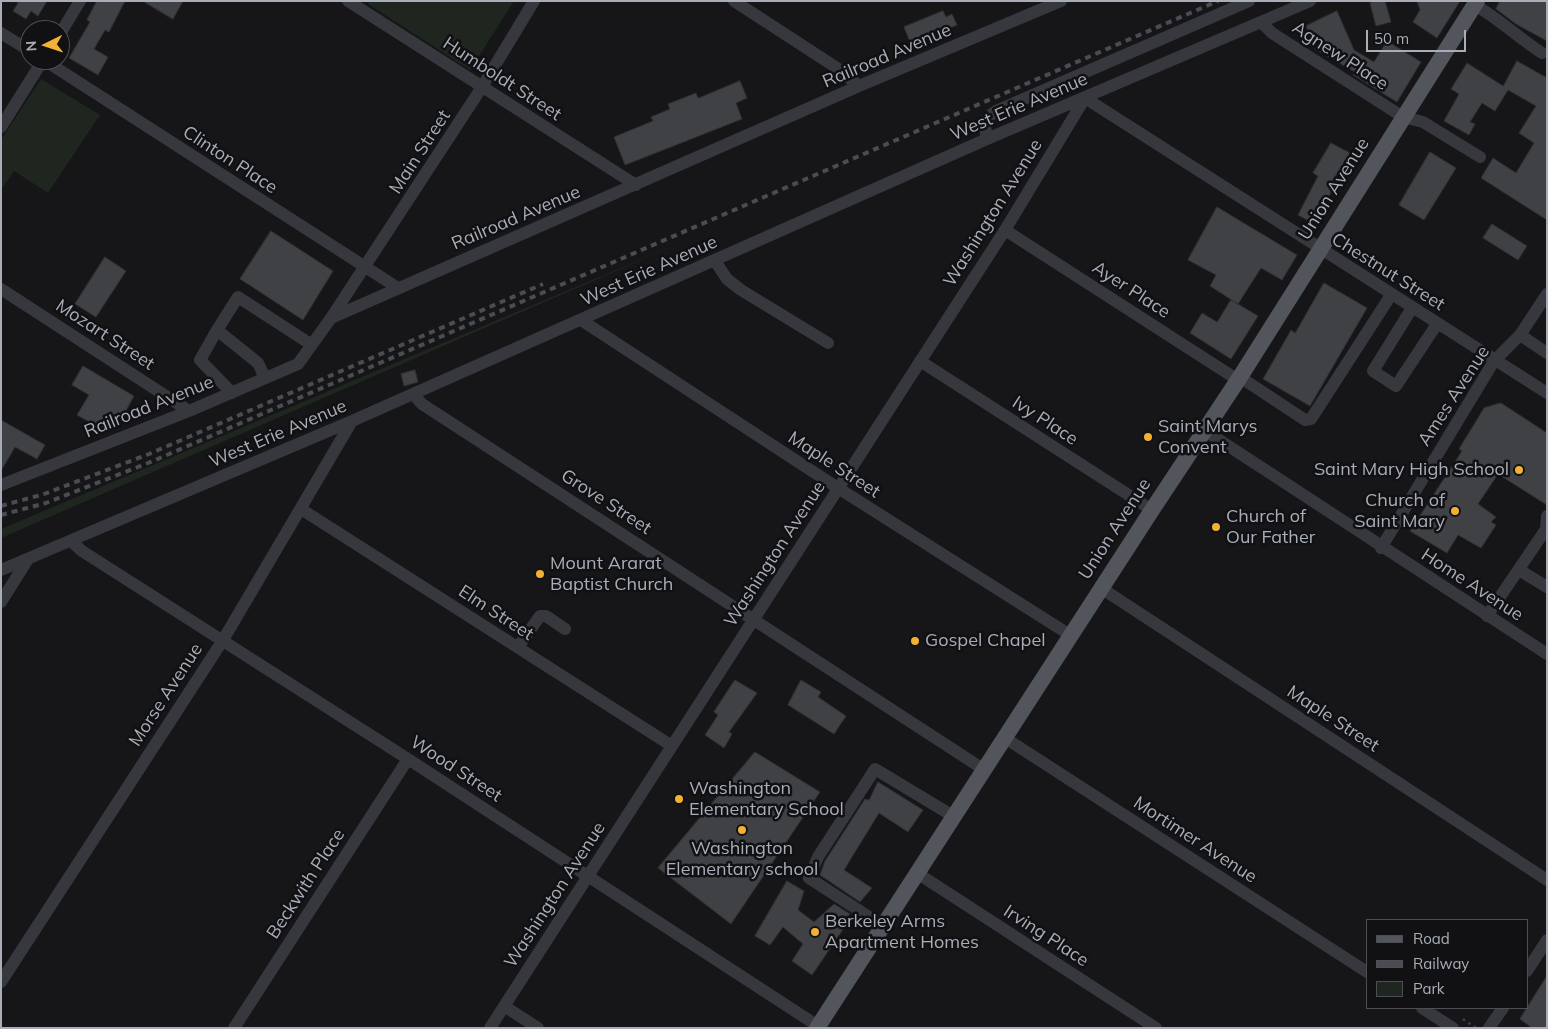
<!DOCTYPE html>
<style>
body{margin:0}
#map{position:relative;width:1548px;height:1029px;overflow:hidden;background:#161618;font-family:Mulish,sans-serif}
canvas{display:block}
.frame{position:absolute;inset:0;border:2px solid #a8adb8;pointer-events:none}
.legend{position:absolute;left:1366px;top:919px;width:162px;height:90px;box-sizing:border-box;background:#111113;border:1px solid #4d4f55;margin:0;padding:6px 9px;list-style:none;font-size:15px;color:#a8adb8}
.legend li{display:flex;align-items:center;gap:10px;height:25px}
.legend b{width:25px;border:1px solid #4d4f55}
.north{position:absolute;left:20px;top:20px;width:50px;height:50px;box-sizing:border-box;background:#111113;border:1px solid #4d4f55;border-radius:50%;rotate:266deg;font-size:14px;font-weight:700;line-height:20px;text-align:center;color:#a8adb8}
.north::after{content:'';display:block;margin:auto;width:18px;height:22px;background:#f2b134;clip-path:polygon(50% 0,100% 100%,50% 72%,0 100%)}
.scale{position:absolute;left:1366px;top:30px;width:100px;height:22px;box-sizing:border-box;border:2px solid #a8adb8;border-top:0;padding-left:6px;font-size:15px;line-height:18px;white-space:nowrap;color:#a8adb8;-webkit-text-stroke:4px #111113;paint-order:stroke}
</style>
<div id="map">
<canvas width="1548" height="1029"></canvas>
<div class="frame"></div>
<ul class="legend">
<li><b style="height:6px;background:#53555c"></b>Road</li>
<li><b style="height:6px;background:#4a4c52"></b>Railway</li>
<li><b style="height:14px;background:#1e261f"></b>Park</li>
</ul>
<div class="north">N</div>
<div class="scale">50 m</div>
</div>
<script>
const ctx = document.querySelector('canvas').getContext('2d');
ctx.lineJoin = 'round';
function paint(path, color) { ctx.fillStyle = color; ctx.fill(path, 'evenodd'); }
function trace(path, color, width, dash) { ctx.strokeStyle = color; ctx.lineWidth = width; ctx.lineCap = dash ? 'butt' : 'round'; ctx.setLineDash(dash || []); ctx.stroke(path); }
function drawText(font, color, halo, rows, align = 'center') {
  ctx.font = font + ' Mulish,sans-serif'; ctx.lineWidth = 5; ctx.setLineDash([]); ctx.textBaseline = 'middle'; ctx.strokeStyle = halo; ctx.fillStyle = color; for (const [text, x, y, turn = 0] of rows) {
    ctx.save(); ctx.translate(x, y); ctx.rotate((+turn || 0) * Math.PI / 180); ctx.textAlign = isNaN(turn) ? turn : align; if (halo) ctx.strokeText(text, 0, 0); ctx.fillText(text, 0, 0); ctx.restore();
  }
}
const green = new Path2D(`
 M369 1H514L470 70 368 4Z
 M41 79 100 115 48 193 14 171 1 190V140Z
 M692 238 1 538V529Z`);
const building = new Path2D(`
 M15 1H47L38 16 31 11 26 19 13 11 18 3Z
 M97 1H125L109 32 105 30 94 49 108 57 98 75 69 58 90 22 87 20Z
 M143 1H183L173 19Z
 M1375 1H1385L1391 22 1376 26 1370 3Z
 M1417 1H1460L1437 38 1413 22 1420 10Z
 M1500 1H1547V41L1516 24 1496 9Z
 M943 11 946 17 952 14 957 25 911 44 904 27Z
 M1337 11 1354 50 1374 62 1387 41 1421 62 1397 102 1353 75 1355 72 1315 49 1306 26Z
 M1517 61 1547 78V220L1481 178 1493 158 1516 173 1534 143 1519 133 1536 106 1508 90 1495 111 1482 103 1470 122 1475 124 1469 135 1444 121 1459 94 1451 89 1467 63 1503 86Z
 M740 81 747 98 736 103 742 119 625 165 614 137 653 121 651 117 670 109 668 104 696 93 698 98Z
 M1331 143 1350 153 1329 186 1333 188 1315 224 1298 215 1318 176 1313 173Z
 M1430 152 1456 168 1424 220 1399 205Z
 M1217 207 1297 255 1282 280 1261 268 1238 304 1210 286 1216 275 1188 260Z
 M1492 224 1527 246 1518 260 1483 238Z
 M271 231 333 271 303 320 240 279Z
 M105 257 126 271 96 317 75 304Z
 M1324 283 1367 308 1310 406 1263 379 1291 330 1295 333Z
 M1231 300 1258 316 1231 359 1190 333 1202 313 1217 322Z
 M83 366 134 396 117 427 106 421 102 429 77 415 89 395 72 385Z
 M415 370 418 382 404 386 401 374Z
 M1501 403 1547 433V505L1498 474 1478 504 1496 517 1491 522 1496 525 1481 548 1458 535 1447 553 1410 531 1462 451 1459 449 1484 408Z
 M1 420 45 445 37 459 15 447 1 471Z
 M735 680 757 693 729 732 732 734 724 748 705 735 718 715 714 712Z
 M801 680 821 692 818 697 846 716 834 734 788 705Z
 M755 752 820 792 731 924 658 868Z
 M878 782 923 810 908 832 879 813 844 870 872 888 860 902 820 875 825 861 865 799 869 800Z
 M787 881 804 891 798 910 814 922 834 904 850 914 845 921 848 922 812 975 792 961 803 944 783 927 770 945 755 936Z
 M1547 976V1028H1532L1520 1019Z`);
const path = new Path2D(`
 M1463 1019 1476 1028`);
const minor = new Path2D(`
 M348 1 636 185
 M734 1 837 68 859 86
 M1475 5C1499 19 1519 38 1542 53
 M1261 22 1272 33 1403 117 1423 122 1480 157
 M1 33 30 51
 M60 34 80 1
 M44 60 398 288
 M1 127 43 60
 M987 139C984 126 984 119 996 111L1249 1
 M1005 230 1238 380
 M715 261 727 279 741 290 828 343
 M1 289 189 411
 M1412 308 1373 371 1396 386 1437 324
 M331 318 482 87 534 1
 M581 320 838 488 1070 635
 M217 330 200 360 232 393
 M1520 335 1547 353
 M920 361 1152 510
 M1240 377 1305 420 1311 419 1391 295
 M265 378 258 363 217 330 238 297 312 345
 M413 394 422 404 983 769
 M1204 430 1547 654
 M1 485 189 411 298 364 331 318 859 86 1061 1
 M301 509 672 746
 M72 542 82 551 408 759 821 1028
 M1381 548 1494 361 1520 335 1547 294
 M1 570 352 421 987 139 1310 1
 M1519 570 1547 587
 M1101 588 1547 880
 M1 602 28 559
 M1487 616 1546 529 1547 516
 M518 647 540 616H546L565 629
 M1005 738 1367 972
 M917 873 1156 1028
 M883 926 809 878 818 857 875 769 953 816
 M1527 971 1547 940
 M1 982 223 640 352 421
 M504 1006 538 1028
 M1422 1008 1453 1028
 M234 1028 408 759
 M490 1028 1005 230 1085 98 1547 393
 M1489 1028 1503 1008`);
const major = new Path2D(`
 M817 1028 1152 510 1240 377 1477 1`);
const rail = new Path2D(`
 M1 506 44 494 149 454 543 284
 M1 515 46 503 153 461 1218 1`);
const markers = [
 [1148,437,5,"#f2b134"],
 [1519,470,5,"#f2b134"],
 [1455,511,5,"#f2b134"],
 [1216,527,5,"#f2b134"],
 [540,574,5,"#f2b134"],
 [915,641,5,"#f2b134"],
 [679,799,5,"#f2b134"],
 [742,830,5,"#f2b134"],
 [815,932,5,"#f2b134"]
];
const streetNames = [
 ["Railroad Avenue",887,56,-23],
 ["Agnew Place",1340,56,33],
 ["Humboldt Street",502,79,33],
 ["West Erie Avenue",1019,107,-23],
 ["Main Street",420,152,-57],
 ["Clinton Place",230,160,33],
 ["Union Avenue",1334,189,-58],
 ["Washington Avenue",993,213,-58],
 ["Railroad Avenue",516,218,-23],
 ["West Erie Avenue",649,271,-24],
 ["Chestnut Street",1388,272,32],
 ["Ayer Place",1131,290,33],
 ["Mozart Street",105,335,33],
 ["Ames Avenue",1454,396,-57],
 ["Railroad Avenue",149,407,-22],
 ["Ivy Place",1045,421,33],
 ["West Erie Avenue",278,434,-23],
 ["Maple Street",834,465,33],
 ["Grove Street",606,502,33],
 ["Union Avenue",1115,529,-57],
 ["Washington Avenue",775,554,-57],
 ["Home Avenue",1472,585,33],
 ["Elm Street",496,613,33],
 ["Morse Avenue",166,695,-57],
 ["Maple Street",1333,719,33],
 ["Wood Street",456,769,33],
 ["Mortimer Avenue",1195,840,33],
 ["Beckwith Place",306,884,-57],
 ["Washington Avenue",555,895,-57],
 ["Irving Place",1046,936,33]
];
const poiNames = [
 ["Saint Marys",1158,427],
 ["Convent",1158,448],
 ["Saint Mary High School",1509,470,"right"],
 ["Church of",1445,501,"right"],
 ["Saint Mary",1445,522,"right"],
 ["Church of",1226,517],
 ["Our Father",1226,538],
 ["Mount Ararat",550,564],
 ["Baptist Church",550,585],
 ["Gospel Chapel",925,641],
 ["Washington",689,789],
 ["Elementary School",689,810],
 ["Washington",742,849,"center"],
 ["Elementary school",742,870,"center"],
 ["Berkeley Arms",825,922],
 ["Apartment Homes",825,943]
];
paint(green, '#1e261f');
paint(building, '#404145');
trace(building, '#303034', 1);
trace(path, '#3d3f44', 2.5, [2.5, 4]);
trace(minor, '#37383d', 12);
trace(major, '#53555c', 16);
trace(rail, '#4a4c52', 4, [6, 5]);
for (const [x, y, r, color] of markers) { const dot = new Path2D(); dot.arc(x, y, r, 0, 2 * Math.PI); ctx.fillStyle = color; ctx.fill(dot); trace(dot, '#111113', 2); }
drawText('18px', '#a8adb8', '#111113', streetNames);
drawText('18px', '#a8adb8', '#111113', poiNames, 'left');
</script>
